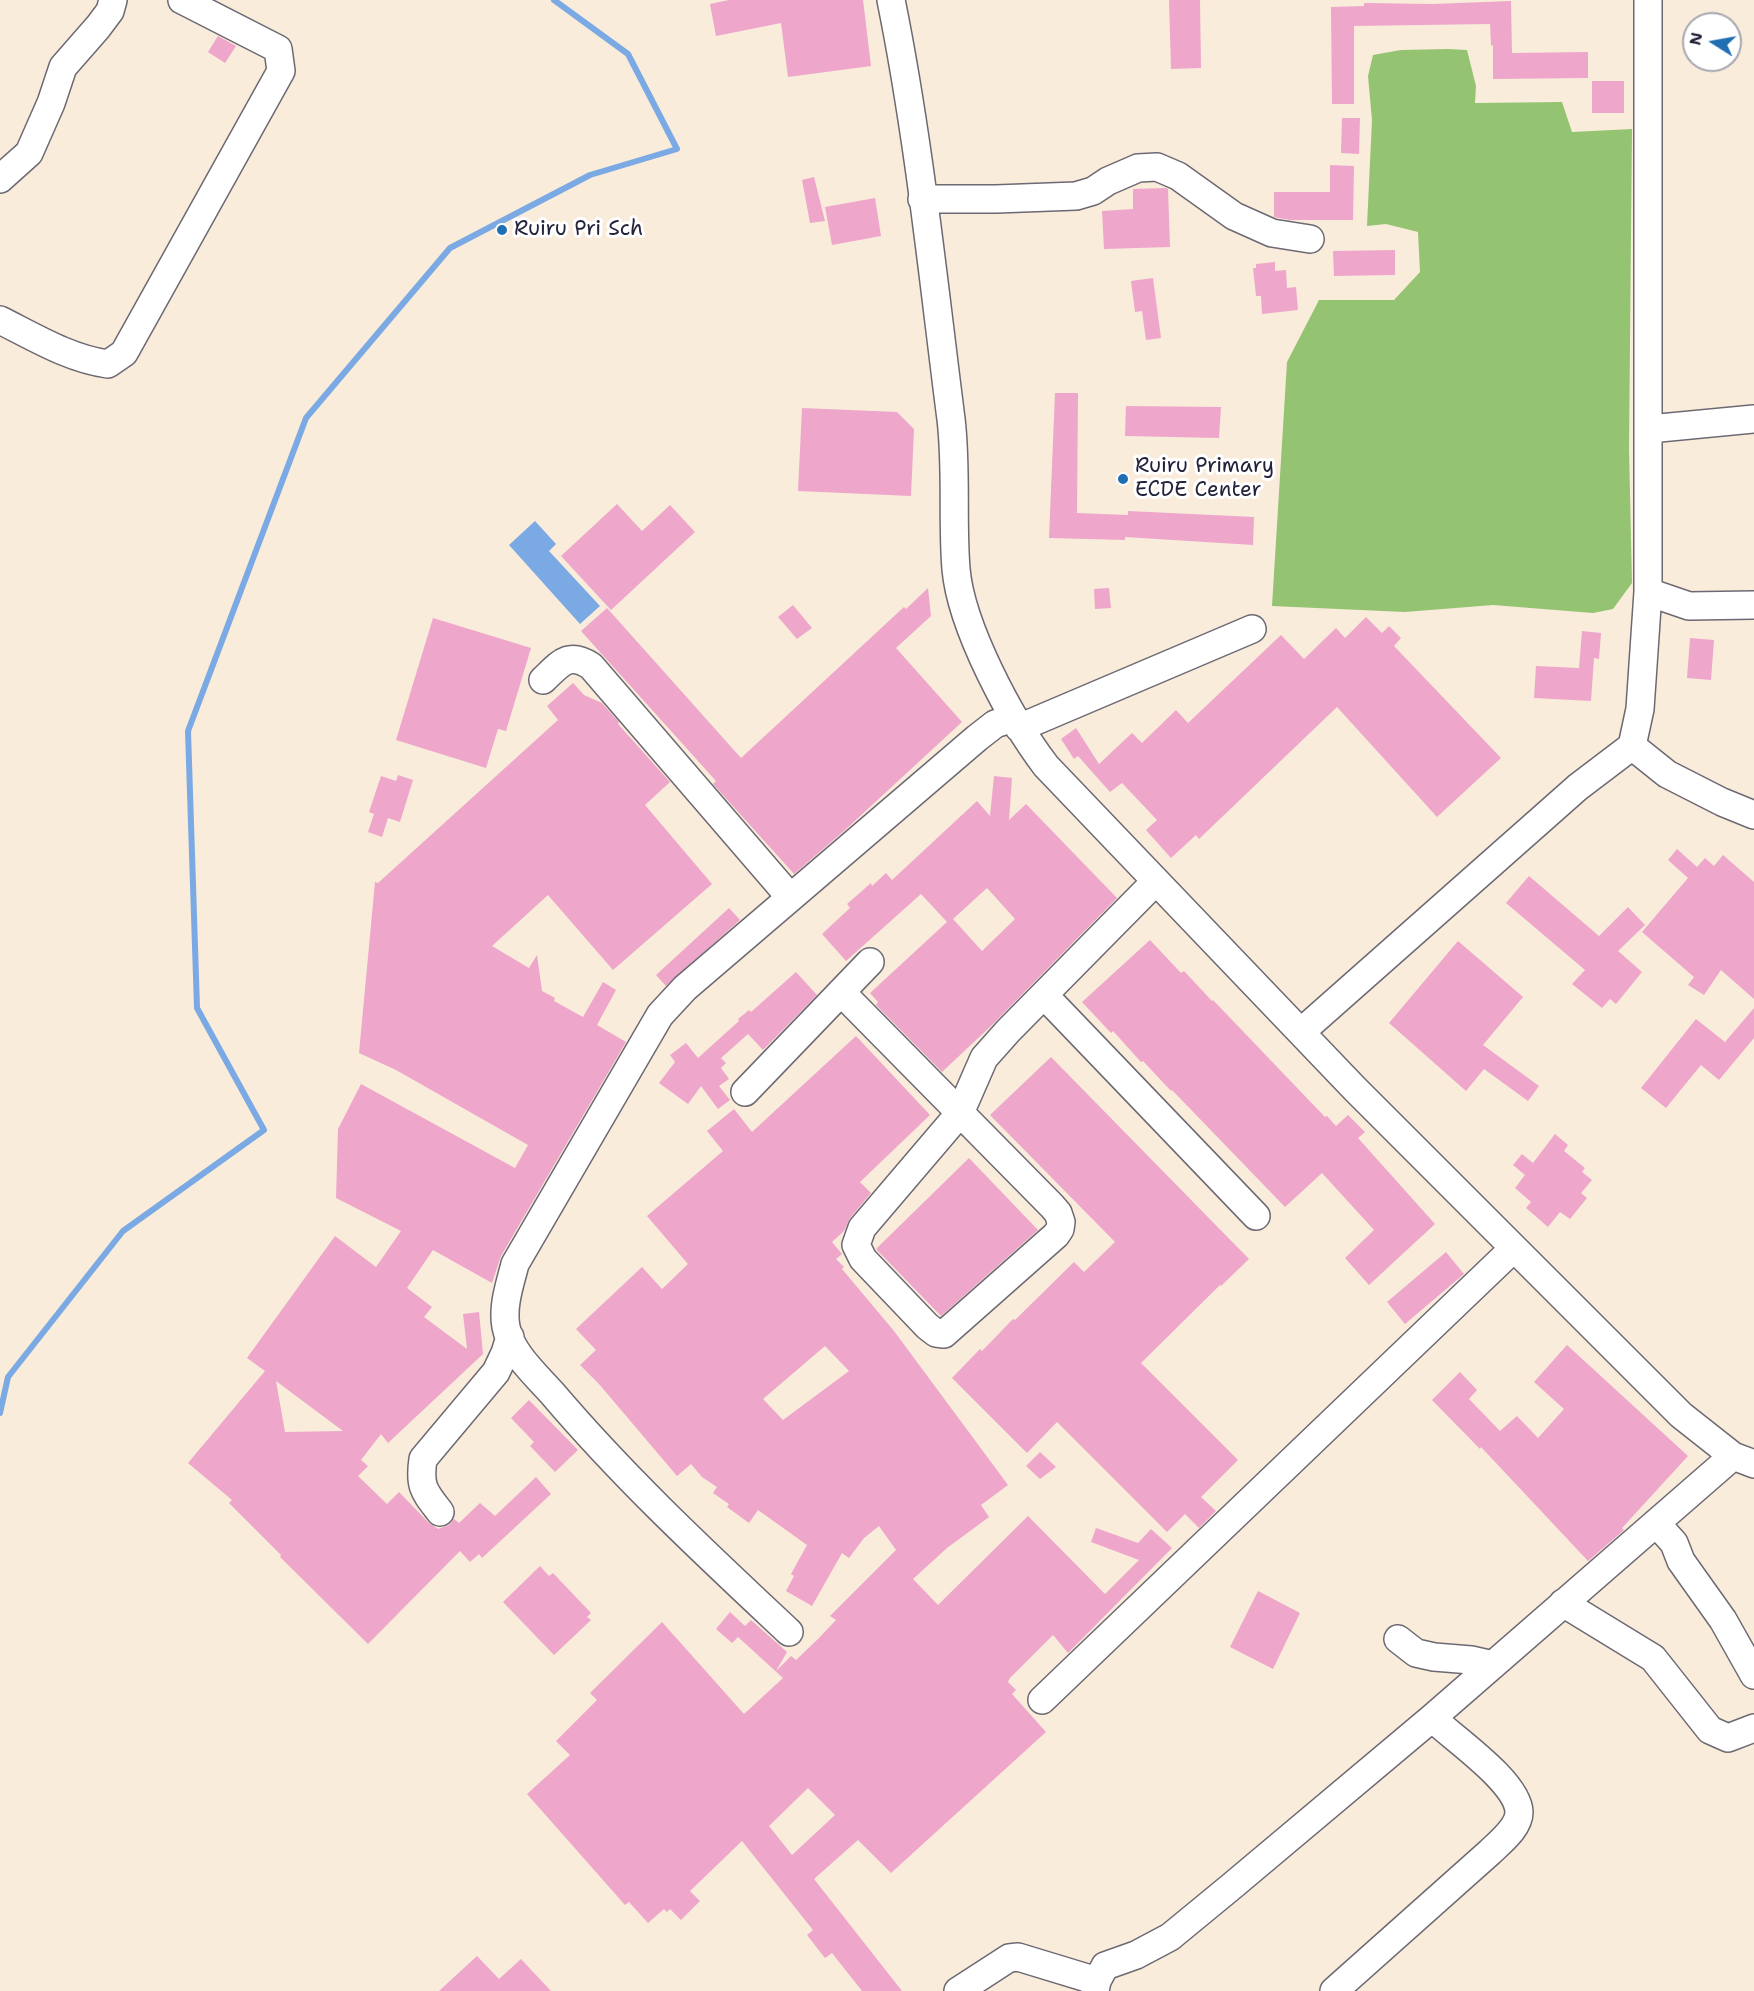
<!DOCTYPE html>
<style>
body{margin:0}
#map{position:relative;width:1754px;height:1991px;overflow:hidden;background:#f9ecdb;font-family:"Shantell Sans",sans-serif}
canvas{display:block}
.north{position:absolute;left:1682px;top:12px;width:60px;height:60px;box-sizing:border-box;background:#fff;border:2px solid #a7a7b1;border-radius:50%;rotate:281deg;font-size:16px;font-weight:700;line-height:24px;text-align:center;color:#22223b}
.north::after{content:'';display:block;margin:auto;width:21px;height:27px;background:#1f6fb2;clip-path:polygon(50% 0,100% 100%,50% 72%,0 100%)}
</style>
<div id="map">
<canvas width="1754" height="1991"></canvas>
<div class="north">N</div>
</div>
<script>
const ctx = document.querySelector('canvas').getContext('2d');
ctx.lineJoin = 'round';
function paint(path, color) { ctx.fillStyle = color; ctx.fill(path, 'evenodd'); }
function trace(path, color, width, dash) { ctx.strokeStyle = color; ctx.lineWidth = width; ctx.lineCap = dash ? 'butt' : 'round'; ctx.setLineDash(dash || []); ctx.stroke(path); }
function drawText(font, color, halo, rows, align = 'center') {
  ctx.font = font + ' "Shantell Sans",sans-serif'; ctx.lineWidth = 6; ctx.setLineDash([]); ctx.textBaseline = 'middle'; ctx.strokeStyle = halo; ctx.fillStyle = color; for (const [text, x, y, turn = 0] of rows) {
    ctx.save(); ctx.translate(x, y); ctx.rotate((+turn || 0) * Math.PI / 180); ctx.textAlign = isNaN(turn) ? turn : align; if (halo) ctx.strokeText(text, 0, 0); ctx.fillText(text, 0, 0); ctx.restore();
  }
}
const green = new Path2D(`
 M1448 49 1467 50 1476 86 1475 103 1562 102 1572 132 1632 129 1629 449 1632 583 1613 609 1593 613 1493 605 1405 612 1272 606 1287 362 1319 300H1394L1420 272 1418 232 1386 224 1367 226 1372 120 1368 76 1373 55 1401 50Z`);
const water = new Path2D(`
 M535 521 556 544 549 551 600 606 580 624 509 545Z`);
const stream = new Path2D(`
 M0 1413 8 1377 123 1231 264 1130 197 1008 188 731 306 418 450 248 590 175 677 149 628 54 554 0`);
const building = new Path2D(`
 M729 0H863L871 66 788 77 781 23 716 36 710 4Z
 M1169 0H1200L1201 68 1171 69Z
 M1511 1 1512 53 1588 52V78L1493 79V45L1491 46 1490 24 1354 26V104H1332L1331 7 1364 6V3L1433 4Z
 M218 36 236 46 225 63 208 52Z
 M1592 81H1624V113H1592Z
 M1342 118H1360L1359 154 1341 153Z
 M1330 165 1354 166 1353 220H1290L1274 217V192H1330Z
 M814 177 825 221 810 223 802 180Z
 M1166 188 1168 189 1170 247 1104 249 1102 211 1133 209V189Z
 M875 198 881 236 832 245 825 207Z
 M1395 250V275L1334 276 1333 251Z
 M1275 262V271L1286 270 1287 288 1296 287 1298 310 1262 314 1261 296H1256L1253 268H1256V264Z
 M1153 278 1161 338 1146 340 1142 311 1135 312 1131 281Z
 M1055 393H1078L1077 513 1128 515V511L1254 517 1253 545 1125 537V540L1049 538Z
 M1126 406 1221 407 1219 438 1125 436Z
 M802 408 897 412 914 429 911 496 798 491Z
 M617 504 642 531 670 505 695 532 611 610 561 556Z
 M928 588 931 616 896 648 962 722 845 830 794 874 713 784 716 781 581 631 607 608 741 758 904 607 906 609Z
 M1109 588 1111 608 1095 609 1094 589Z
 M793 605 812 628 797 639 778 617Z
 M1366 617 1382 633 1389 626 1401 638 1394 646 1501 758 1437 817 1337 707 1199 839 1196 835 1171 858 1146 830 1157 820 1122 783 1110 792 1078 756 1074 759 1061 739 1076 728 1099 764 1132 733 1142 743 1176 710 1188 723 1281 635 1304 659 1336 628 1345 638Z
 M433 618 531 648 506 731 498 729 486 768 396 740Z
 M1582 631 1601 633 1599 659 1594 658 1591 701 1534 698 1536 666 1579 668Z
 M1690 638 1714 640 1711 680 1687 678Z
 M573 683 584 695 602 703 619 722 618 724 670 782 645 805 712 884 613 970 548 895 492 946 529 968 537 955 542 991 555 998 554 1001 583 1017 603 982 616 990 597 1025 626 1042 501 1256 492 1283 433 1250 407 1288 432 1307 424 1317 467 1349 463 1314 479 1312 483 1354 388 1443 381 1434 361 1460 368 1466 358 1476 387 1504 399 1492 428 1522 438 1529 449 1525 454 1519 459 1523 480 1503 495 1516 536 1477 551 1494 482 1558 479 1554 470 1562 460 1551 368 1644 280 1557 281 1555 229 1503 232 1500 188 1463 265 1371 247 1358 335 1236 376 1267 401 1231 336 1198 338 1129 361 1084 515 1168 528 1145 396 1070 359 1053 375 882 378 883 558 720 547 706ZM276 1381 343 1431 285 1432Z
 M398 775 413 780 400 822 388 818 382 837 368 832 374 814 369 812 381 776 396 781Z
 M994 776 1012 778 1009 820 1026 804 1117 898 991 1026 942 1072 876 1005 878 1002 870 993 947 922 921 894 846 961 822 934 850 908 847 904 871 883 872 886 886 873 892 880 977 801 990 816ZM987 888 1015 919 982 951 953 919Z
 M1677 849 1697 867 1705 858 1714 866 1723 855 1754 882V999L1721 970 1704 995 1688 985 1694 977 1642 932 1688 878 1668 860Z
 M1529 876 1599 936 1628 907 1645 925 1618 951 1642 972 1616 1004 1610 999 1602 1008 1572 984 1585 970 1506 903Z
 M729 908 740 920 666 986 656 975Z
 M1150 940 1181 973 1184 971 1212 1001 1213 1000 1325 1117 1327 1116 1336 1126 1348 1115 1365 1132 1358 1138 1435 1224 1369 1285 1345 1258 1374 1230 1322 1173 1285 1207 1172 1090 1171 1091 1143 1061 1141 1062 1113 1031 1111 1033 1082 1002Z
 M1458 941 1523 997 1483 1045 1539 1086 1528 1101 1484 1069 1466 1091 1389 1023Z
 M796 972 817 995 763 1050 748 1034 721 1058 726 1063 721 1068 729 1079 719 1086 730 1100 718 1109 701 1086 688 1104 659 1083 675 1062 670 1055 686 1043 698 1058 739 1021 738 1019 749 1010 751 1012Z
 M1754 1008V1038L1719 1080 1701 1065 1666 1108 1641 1088 1696 1019 1725 1042Z
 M856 1036 930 1115 860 1182 871 1193 850 1218 844 1231 832 1242 842 1254 836 1259 844 1267 842 1269 894 1331 1008 1485 981 1505 989 1517 947 1548 913 1579 938 1605 1028 1516 1105 1594 1139 1560 1091 1542 1096 1528 1138 1543 1151 1529 1172 1548 1068 1653 1053 1635 1010 1678 1008 1682 1016 1690 1012 1694 1046 1732 891 1873 858 1840 814 1879 902 1991H862L832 1953 825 1958 807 1935 813 1930 742 1841 690 1891 700 1901 681 1920 670 1909 667 1912 664 1909 648 1923 629 1902 625 1905 527 1794 570 1755 556 1741 597 1700 590 1693 662 1622 744 1714 783 1678 738 1637 732 1643 716 1629 730 1612 745 1626 751 1620 787 1652 776 1671 791 1656 796 1660 818 1639 836 1620 830 1616 896 1550 879 1526 864 1538 849 1558 842 1553 812 1606 786 1591 794 1576 791 1574 807 1545 758 1510 749 1523 727 1507 729 1504 713 1493 717 1487 702 1477 691 1464 677 1476 599 1384 580 1365 596 1350 576 1329 642 1267 662 1289 688 1264 647 1216 723 1151 707 1131 734 1109 752 1132ZM825 1346 849 1371 783 1420 763 1399ZM808 1788 835 1815 792 1855 769 1826Z
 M1051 1057 1249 1259 1221 1286 1220 1285 1141 1363 1238 1460 1201 1497 1216 1511 1199 1528 1185 1514 1167 1532 1057 1422 1027 1453 952 1378 980 1349 982 1351 1013 1319 1015 1320 1074 1262 1084 1272 1115 1242 990 1115Z
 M1555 1134 1568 1145 1564 1151 1585 1168 1582 1172 1592 1180 1581 1193 1587 1198 1570 1219 1560 1212 1548 1227 1526 1208 1531 1202 1515 1188 1525 1175 1513 1165 1522 1154 1533 1163Z
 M969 1158 1038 1230 941 1316 876 1249Z
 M1446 1252 1464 1274 1405 1324 1387 1302Z
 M1567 1345 1688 1456 1622 1528 1624 1530 1588 1561 1481 1447 1480 1449 1432 1400 1460 1372 1477 1390 1469 1399 1500 1431 1517 1416 1538 1438 1564 1409 1534 1382Z
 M529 1400 578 1450 555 1472 530 1446 534 1442 511 1418Z
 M1040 1452 1056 1467 1040 1479 1026 1466Z
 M540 1566 549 1576 553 1573 591 1613 587 1617 591 1620 554 1655 503 1602Z
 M1258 1591 1300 1613 1273 1669 1230 1647Z
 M477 1956 499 1979 521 1959 551 1991H439Z`);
const minor = new Path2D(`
 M891 0C919 138 933 279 951 419 957 469 952 519 956 569 961 627 1011 720 1046 766L1355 1089 1681 1415 1733 1456 1754 1464
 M1648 0V592L1640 709 1632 746 1667 774 1722 802 1754 815
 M0 179 29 153 51 103 63 67 98 27 110 11 113 0
 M922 199H996L1076 196 1093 191 1108 181 1138 168 1157 167 1178 176 1234 216 1272 233 1310 239
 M0 320C34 337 70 359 108 364L124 353 281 71 278 49 182 0
 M1649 429 1754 419
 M1648 592 1689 606 1754 605
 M543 680C560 664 568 651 591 666L790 897
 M1019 728 1252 629
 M841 992 1052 1206 1058 1213 1061 1222 1060 1229 1056 1235 944 1334 936 1333 927 1326 863 1259 856 1245 862 1228 960 1113 984 1058 1008 1031 1156 881
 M1044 995 1256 1216
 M1301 1032 1578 787 1632 746
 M745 1092 870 962
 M440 1512C424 1491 419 1487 423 1459L496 1372 505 1353 510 1337
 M1656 1523 1674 1543 1681 1561 1723 1620 1754 1675
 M1563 1603 1653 1658 1710 1730 1728 1738 1754 1728
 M789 1632C707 1555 625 1479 552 1393 535 1374 511 1353 506 1327 502 1306 510 1284 515 1264L660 1015 685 988 977 738 995 724 1013 718
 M1398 1639 1416 1653 1434 1657 1471 1660 1493 1665
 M1042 1700 1514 1248
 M958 1991 1009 1958 1018 1957 1097 1981
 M1095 1991 1097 1981 1105 1966 1136 1955 1170 1937 1232 1886 1432 1718 1733 1456
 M1334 1991 1490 1852C1500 1842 1519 1828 1519 1812 1518 1782 1453 1738 1432 1718`);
const markers = [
 [502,230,6,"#1f6fb2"],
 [1123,479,6,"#1f6fb2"]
];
const poiNames = [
 ["Ruiru Pri Sch",514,230],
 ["Ruiru Primary",1135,467],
 ["ECDE Center",1135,491]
];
paint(green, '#94c372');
paint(water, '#7aa9e4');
trace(stream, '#7aa9e4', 6);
paint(building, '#eea6cb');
trace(minor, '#6d6973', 30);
trace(minor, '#fff', 27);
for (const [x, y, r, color] of markers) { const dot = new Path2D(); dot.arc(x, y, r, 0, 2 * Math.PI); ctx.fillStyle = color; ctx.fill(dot); trace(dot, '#fff', 2); }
drawText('21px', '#22223b', '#fff', poiNames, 'left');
</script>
